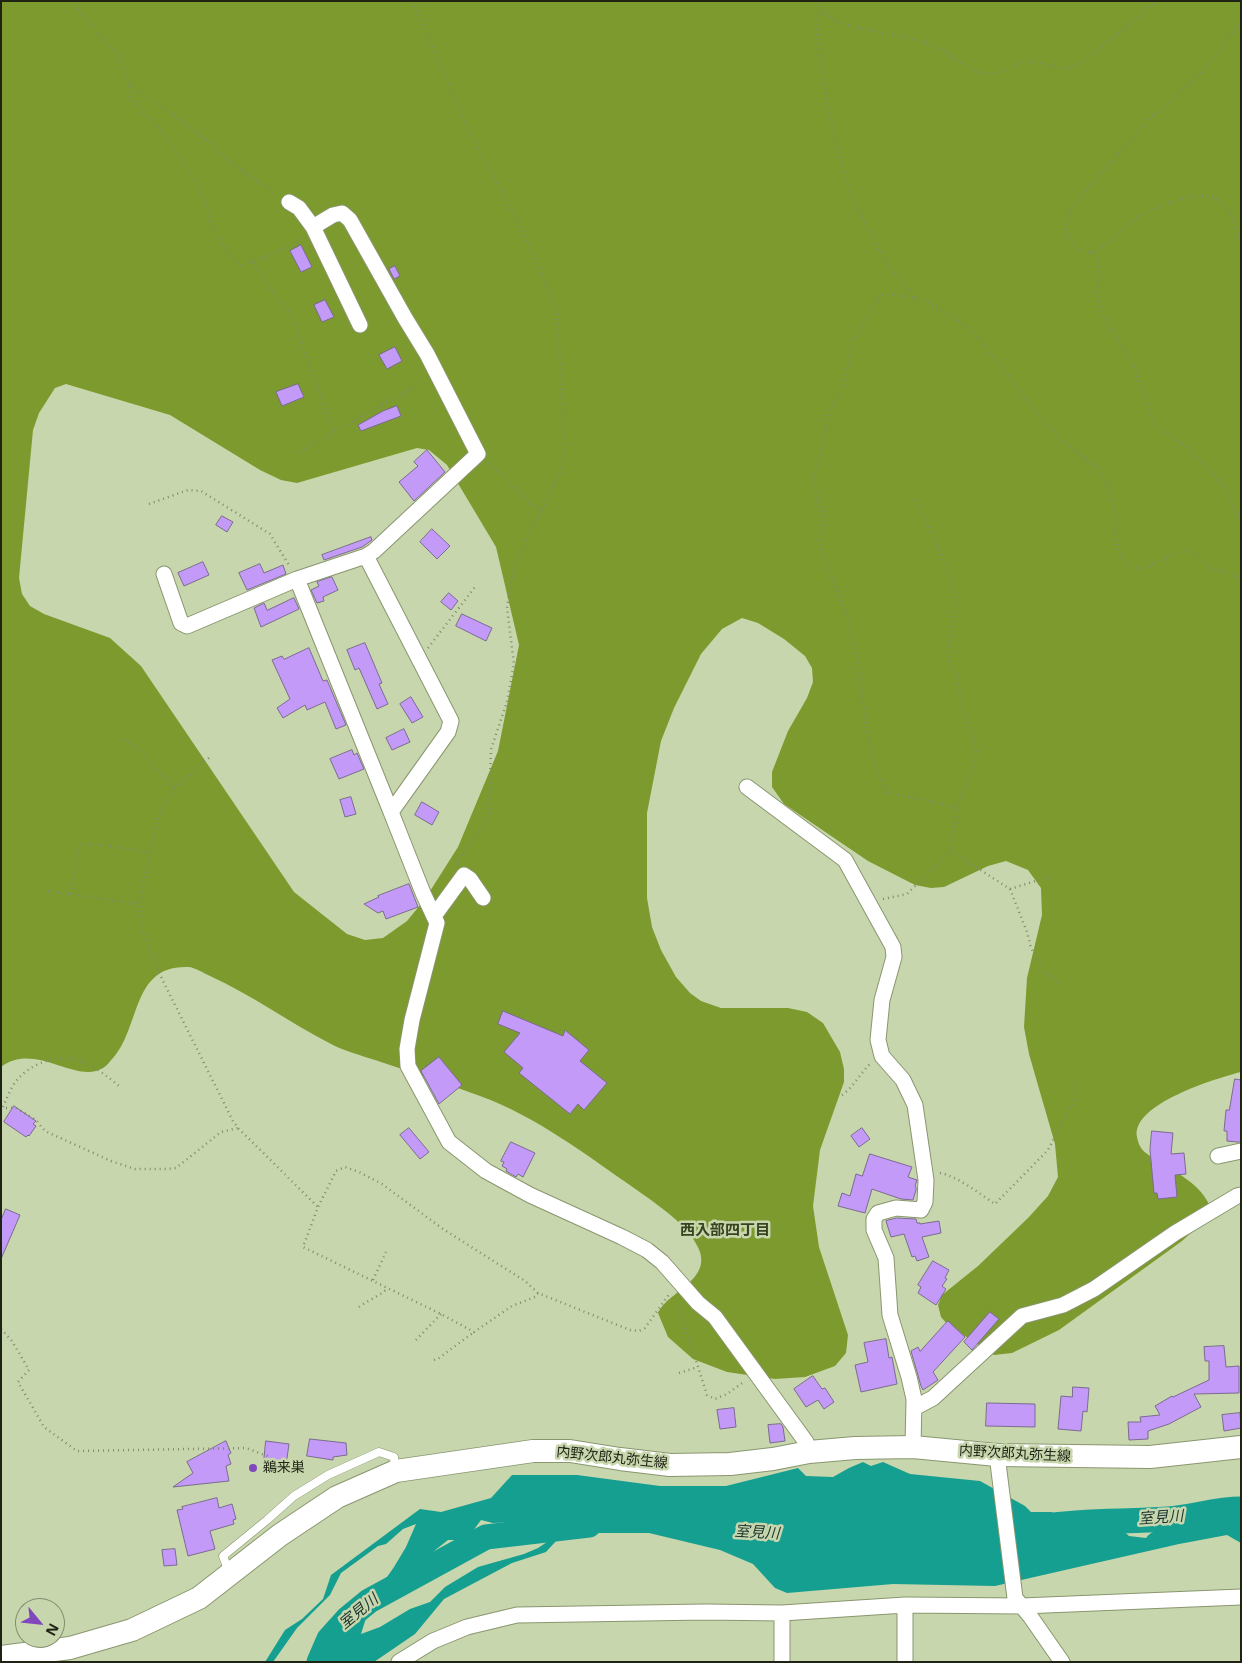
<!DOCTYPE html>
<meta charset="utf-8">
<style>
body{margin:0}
#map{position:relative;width:1242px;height:1663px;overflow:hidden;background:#c8d6ad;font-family:"Open Sans",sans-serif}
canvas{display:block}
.frame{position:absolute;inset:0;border:2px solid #1e2314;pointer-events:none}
.north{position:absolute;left:15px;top:1598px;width:50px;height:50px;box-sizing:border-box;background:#c8d6ad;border:1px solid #848e70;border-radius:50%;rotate:118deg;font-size:14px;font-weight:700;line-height:20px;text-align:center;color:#1e2314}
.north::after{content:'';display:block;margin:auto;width:18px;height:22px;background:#8147bd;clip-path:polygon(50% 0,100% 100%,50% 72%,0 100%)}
</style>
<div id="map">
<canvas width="1242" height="1663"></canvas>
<div class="frame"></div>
<div class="north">N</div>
</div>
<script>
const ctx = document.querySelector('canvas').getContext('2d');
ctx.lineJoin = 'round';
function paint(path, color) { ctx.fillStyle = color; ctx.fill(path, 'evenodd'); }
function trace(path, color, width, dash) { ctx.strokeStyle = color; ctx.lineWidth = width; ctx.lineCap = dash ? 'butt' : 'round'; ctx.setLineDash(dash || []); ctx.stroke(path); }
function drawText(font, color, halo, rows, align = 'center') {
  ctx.font = font + ' "Open Sans","Noto Sans JP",sans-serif'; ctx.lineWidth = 5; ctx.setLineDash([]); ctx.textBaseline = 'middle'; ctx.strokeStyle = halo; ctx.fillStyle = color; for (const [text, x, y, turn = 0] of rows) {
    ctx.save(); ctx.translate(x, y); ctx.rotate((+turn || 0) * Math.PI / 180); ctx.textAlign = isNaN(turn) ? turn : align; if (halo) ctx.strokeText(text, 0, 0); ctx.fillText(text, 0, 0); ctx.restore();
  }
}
const forest = new Path2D(`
 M1 1H1241V1072C1217 1078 1131 1104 1137 1137 1138 1143 1141 1150 1146 1153 1169 1171 1197 1178 1210 1206L1204 1221 1182 1241 1059 1330 1012 1353 994 1355 948 1325 941 1317 938 1305 942 1295 978 1266 1028 1218 1048 1196 1058 1177 1055 1144 1029 1054 1024 1027 1027 978 1042 915 1041 888 1028 870 1006 861 988 866 944 887 931 888 915 885 868 861 784 804 772 787V772L788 731 807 698 813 682 812 668 805 656 784 639 758 623 742 618 722 629 701 654 674 708 661 741 647 813V898L652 927 661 950 676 977 690 993 701 1001 721 1008H788L807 1012 823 1023 840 1052 844 1069V1082L820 1150 813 1206 819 1247 848 1335 846 1353 835 1366 805 1377 775 1379 727 1372 693 1359 668 1337 658 1313C668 1292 709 1281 700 1252 691 1226 656 1204 634 1188 585 1154 537 1117 480 1096 445 1083 410 1072 375 1060 360 1055 344 1051 331 1044 290 1023 252 995 210 976 203 973 196 968 189 967 131 964 141 1027 113 1058 110 1061 107 1066 103 1068 76 1085 35 1041 1 1067ZM66 384 170 415 260 470 281 480 297 483 417 448 429 450 447 465 496 547 519 645 498 751 458 847 425 899 407 921 383 938 365 940 347 934 294 892 141 666 110 638 44 614 30 606 22 594 19 578 33 430 39 413 55 388Z`);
const water = new Path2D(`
 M863 1462 871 1466 883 1462 910 1474 980 1481 1025 1506 1031 1512H1051L1072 1519 1097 1530C1105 1526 1123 1529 1129 1536L1146 1538C1154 1526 1198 1516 1213 1515 1222 1514 1231 1515 1241 1516V1543L1227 1535 1179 1544 995 1586 893 1584 787 1593 775 1588 753 1564 720 1550 649 1533H583L557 1540 546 1552 512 1563 444 1599 415 1634 374 1662H327L338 1637 378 1590 394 1567 406 1547 416 1524 403 1529 386 1544 378 1546 341 1573 330 1595 297 1628 273 1662H265L285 1630 302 1619 323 1599 331 1575 420 1509 441 1512 491 1498 512 1475H577L660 1486H726L798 1468 806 1476 833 1477 849 1468ZM481 1520 493 1523 532 1521 555 1523 556 1536 538 1548 524 1554 478 1567 445 1587 430 1602 410 1609 380 1627 361 1634 366 1618 374 1605 383 1601 417 1568 428 1562 434 1551 448 1540C468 1541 470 1535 481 1520Z`);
const river = new Path2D(`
 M1045 1526C1086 1520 1127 1522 1168 1519 1193 1517 1216 1509 1241 1509
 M319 1662 329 1639 347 1619 369 1601 486 1537 589 1525`);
const building = new Path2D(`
 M301 245 312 267 301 272 290 251Z
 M395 266 400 276 394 279 389 269Z
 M325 300 334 317 322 322 314 305Z
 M395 347 402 361 387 369 379 355Z
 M298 384 304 397 282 406 276 392Z
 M397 406 401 416 361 431 358 425 383 411Z
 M427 450 445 472 414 501 399 482 418 466 414 462Z
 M222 516 233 522 227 532 216 525Z
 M432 529 450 546 437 559 420 542Z
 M371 537 372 540 362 547 324 560 322 555Z
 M203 562 209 575 184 586 178 573Z
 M260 564 264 573 283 565 286 574 247 590 239 573Z
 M332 577 338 590 323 597 324 601 317 603 311 590 319 586 317 582Z
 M449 593 458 601 451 610 441 602Z
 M294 598 299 609 261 627 254 608 264 603 267 610Z
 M462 614 492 628 486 641 456 626Z
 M365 643 382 683 379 684 388 704 377 709 359 668 355 670 347 650Z
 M309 648 323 681 327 680 346 725 336 729 325 702 307 710 305 705 283 718 277 708 290 699 272 660 282 656 284 659Z
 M411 697 423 717 412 723 400 704Z
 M404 729 410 742 392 750 386 738Z
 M352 750 354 755 357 753 364 769 339 779 330 759Z
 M351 797 356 814 345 817 340 800Z
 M422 802 439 812 432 825 415 815Z
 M409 884 418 907 386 919 383 911 378 913 364 904 379 897 378 896Z
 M503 1011 563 1036 565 1030 589 1050 580 1061 607 1083 584 1110 578 1104 570 1114 519 1073 523 1068 504 1052 520 1033 498 1024Z
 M439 1057 462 1085 439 1104 421 1071Z
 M1235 1079 1241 1080V1142H1237L1227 1141V1131H1224L1226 1110H1229Z
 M14 1106 36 1121 33 1124 36 1126 29 1136 28 1135 26 1137 4 1122Z
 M409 1128 429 1152 420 1159 400 1135Z
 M862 1128 870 1139 859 1147 851 1136Z
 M1152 1131 1173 1133 1171 1154 1184 1153 1186 1174 1175 1175 1177 1197 1158 1199 1157 1193H1154L1150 1150Z
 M511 1142 535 1153 523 1177 518 1174 516 1177 506 1171 507 1169 502 1166 504 1162 501 1161Z
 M870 1154 912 1167 908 1177 917 1180 915 1186 916 1187V1190L913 1200 901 1199 872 1189 865 1213 838 1206 842 1193 850 1196 856 1174 862 1176Z
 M6 1209 20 1215 1 1259V1220Z
 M897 1218 916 1219 917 1223H920V1224L939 1221 941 1233 922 1237 929 1257 917 1261 915 1256 912 1257 904 1234 891 1237 886 1221Z
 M933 1261 949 1270 945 1278 947 1279 942 1286 946 1289 936 1305 918 1293 921 1287 918 1285Z
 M990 1312 999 1319 972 1350 964 1342Z
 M948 1321 965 1337 933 1372 938 1380 923 1390 921 1386 911 1351 918 1347 920 1351Z
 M886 1339 889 1358 892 1357 897 1384 861 1392 855 1365 868 1362 864 1343Z
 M1224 1346 1226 1367 1239 1366V1393L1194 1394 1201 1407 1169 1424 1148 1431V1439L1129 1440 1128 1422H1141L1140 1417 1160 1415 1155 1406 1172 1396 1173 1397 1209 1380V1361H1205L1204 1347Z
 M813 1376 822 1389 825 1388 834 1402 824 1409 818 1400 806 1407 794 1389Z
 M1073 1387 1089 1388 1087 1412 1083 1411 1081 1431 1058 1429 1061 1396 1072 1397Z
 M987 1403 1035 1404V1427L986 1426Z
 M734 1408 736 1427 720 1429 717 1410Z
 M1240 1413 1241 1428 1224 1431 1222 1415Z
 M781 1424 783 1427 785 1441 770 1443 768 1425Z
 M310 1439 346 1443 347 1455 333 1457V1460L307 1456Z
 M226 1441 231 1453 228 1455 231 1464 226 1466 229 1481 173 1487 193 1473 187 1462Z
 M266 1441 289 1444 286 1465 264 1462Z
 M217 1498 219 1508 232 1504 236 1519 233 1520 234 1524 210 1531 215 1549 188 1556 177 1510 183 1509 182 1507Z
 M175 1549 177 1565 164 1566 162 1550Z`);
const path = new Path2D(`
 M71 1 101 37 117 52 129 84 132 100 162 132 177 152 200 191 214 229 228 254 240 266C262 258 285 252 303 236
 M413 1 465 123 524 233 557 310 565 445 564 461 559 475 521 551 511 580 507 608 514 664 507 702 491 749 489 815 477 834 455 864
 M819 1 822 10 836 21 850 26 919 40 935 46 976 72 989 74 1004 71 1021 62H1035L1061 68H1071L1085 61 1157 1
 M822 10 816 26 827 104 843 171 852 199 889 267 913 295 953 317 974 333 1045 423 1063 442 1097 467 1107 483 1116 519 1115 536 1122 558 1125 562 1132 568H1145L1181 551 1190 550 1213 569 1224 571 1241 580
 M1241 21 1216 55 1188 86 1149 119 1081 196 1072 209 1066 220V230L1070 241 1079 250 1090 253C1109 244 1120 231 1136 219 1153 206 1204 186 1221 202 1232 212 1236 229 1241 243
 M129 84 211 143 236 167 277 194
 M1095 252 1100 270 1097 288 1100 310 1134 367 1155 425 1189 449 1209 469 1225 489 1241 521
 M253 262 265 283 290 312 334 432
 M295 454 425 381
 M489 463 540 512
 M915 500 928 524 949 572 956 600 949 643V661L958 678 961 703 974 741 976 754 974 768 957 808 940 803 888 793 877 772 867 733 858 664 846 612 825 562 819 540 826 518 815 491 813 477 820 463 828 412 843 389 853 341 880 296 891 294 918 299
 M149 504 188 490 201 491 270 534 290 567
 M428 648 475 587
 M124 739 140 751 175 788
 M209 758 175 788 162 810 157 821 139 904 141 928 162 979 233 1121 238 1128 318 1207
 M951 851 1010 889 1027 932 1031 948 1045 972 1057 982
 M1010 889 1052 876
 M48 891 139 904
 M71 894 79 847 82 844 105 845 150 853
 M883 899 907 894 951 851 957 808
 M842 1095C854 1087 860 1073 871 1063
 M3 1107C7 1098 11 1087 17 1080 31 1064 55 1054 76 1060 92 1064 107 1076 119 1086
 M1 1108H16L36 1120 45 1131 111 1161 135 1169H166L176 1168 221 1132 238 1128
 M940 1173C957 1176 980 1194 995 1204L1048 1150 1075 1098 1074 1085
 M373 1280 386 1252
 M538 1293 535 1297 512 1306 474 1332 441 1314 303 1247 318 1207 336 1171 345 1167 359 1172 382 1184 443 1229 525 1281 538 1293 630 1330 639 1331 645 1328 670 1293
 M678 1304 707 1395 715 1399 727 1394 745 1381
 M359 1307C368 1300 380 1296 388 1288
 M1 1329 12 1341 29 1370 18 1382 44 1427 77 1451 246 1448 267 1456 283 1468
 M416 1340 441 1314
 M434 1360 439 1358 474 1332
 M679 1373 698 1367`);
const lane = new Path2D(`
 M229 1572 223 1556 267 1520 294 1496 328 1475 379 1452 394 1457 395 1469`);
const street = new Path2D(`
 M289 202 299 208 313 227 360 325
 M313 227 333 215 342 213 350 220 405 318 427 354 478 454 374 551 366 556 451 721 448 732 391 812 423 893 437 923 412 1020 407 1049 408 1066 449 1142 486 1171 530 1195 622 1237 647 1250 662 1262 698 1303 715 1317 806 1442 809 1452
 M164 574 181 623 187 626 297 579 391 812
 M297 579 366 556
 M747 787 845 860 893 947 894 957 882 1000 878 1040 882 1056 903 1080 915 1105 926 1180 925 1202 921 1210 896 1208 878 1213 874 1219V1230L886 1258 890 1315 909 1377 914 1399 913 1447
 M434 916 464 875 470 879 483 898
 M1218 1156 1241 1151
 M914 1408 933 1398 1022 1316 1063 1305 1094 1289 1175 1233 1237 1196 1241 1195
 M997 1455 1015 1598 1030 1616 1062 1662
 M399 1662 433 1641 467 1627 517 1615 705 1612 782 1613 905 1605 1022 1606 1241 1597
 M782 1662V1613
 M905 1662V1605`);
const secondary = new Path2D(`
 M1 1657 70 1648 132 1630 199 1598 280 1535 337 1497 396 1471 533 1451H570L620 1459 670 1465 730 1464 773 1459 809 1452 855 1448 913 1447 997 1455 1150 1457 1241 1447`);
const markers = [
 [253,1468,5,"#8147bd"]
];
const streetNames = [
 ["内野次郎丸弥生線",1015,1454,3],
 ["内野次郎丸弥生線",612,1458,6]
];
const poiNames = [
 ["鵜来巣",263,1468]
];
const neighbourhoodNames = [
 ["西入部四丁目",725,1231]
];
const waterNames = [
 ["室見川",1161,1518,-4],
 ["室見川",757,1533,3],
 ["室見川",359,1612,-39]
];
paint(forest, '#7d9a2e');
paint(water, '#149f91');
trace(river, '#149f91', 25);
paint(building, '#c39af7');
trace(building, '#7a6b90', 1);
trace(lane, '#89966f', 9);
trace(street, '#89966f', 17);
trace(secondary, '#89966f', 24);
trace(path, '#808a6c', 2.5, [1, 4]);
trace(lane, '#fff', 8);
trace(street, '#fff', 15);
trace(secondary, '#fff', 22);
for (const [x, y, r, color] of markers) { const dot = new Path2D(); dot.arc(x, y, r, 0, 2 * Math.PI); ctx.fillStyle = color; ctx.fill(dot); trace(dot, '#c8d6ad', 2); }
drawText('14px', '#1e2314', '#c8d6ad', streetNames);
drawText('14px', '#1e2314', '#c8d6ad', poiNames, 'left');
drawText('bold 15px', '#384320', '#c8d6ad', neighbourhoodNames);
drawText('italic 15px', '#193430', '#c8d6ad', waterNames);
</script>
